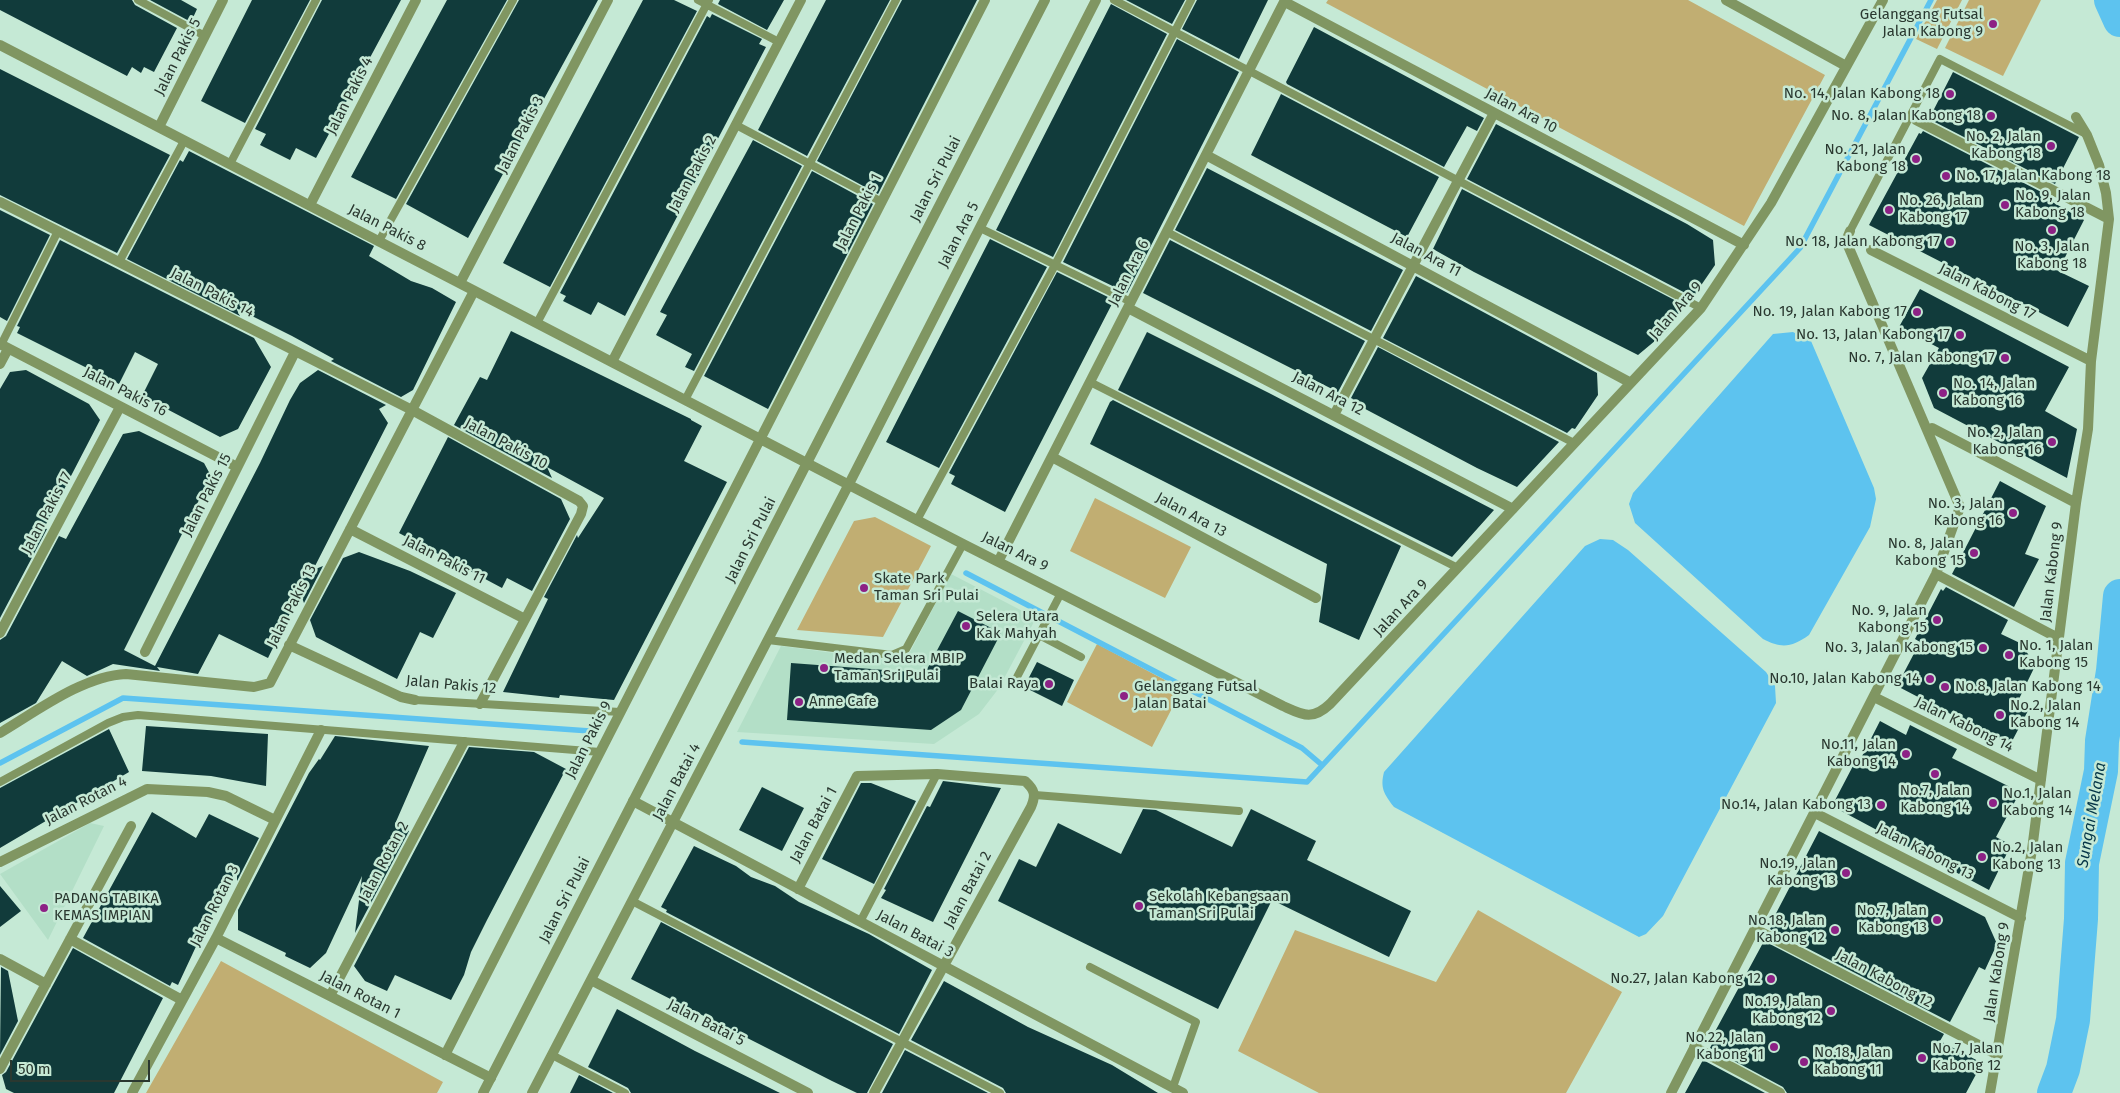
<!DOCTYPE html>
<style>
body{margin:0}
#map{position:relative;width:2120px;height:1093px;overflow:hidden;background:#c5e9d5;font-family:"Fira Sans",sans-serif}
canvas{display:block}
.scale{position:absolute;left:10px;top:1060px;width:140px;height:22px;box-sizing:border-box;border:2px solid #2a3830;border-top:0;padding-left:6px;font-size:15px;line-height:18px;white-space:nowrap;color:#2a3830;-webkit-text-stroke:4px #c5e9d5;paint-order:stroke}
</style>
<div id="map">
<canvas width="2120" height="1093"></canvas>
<div class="scale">50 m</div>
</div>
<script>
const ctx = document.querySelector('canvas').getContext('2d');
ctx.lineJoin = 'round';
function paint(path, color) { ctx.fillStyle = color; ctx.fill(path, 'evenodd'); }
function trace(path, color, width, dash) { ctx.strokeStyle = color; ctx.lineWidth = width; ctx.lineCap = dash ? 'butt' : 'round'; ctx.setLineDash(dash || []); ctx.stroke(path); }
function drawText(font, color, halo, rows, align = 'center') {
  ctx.font = font + ' "Fira Sans",sans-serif'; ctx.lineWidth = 5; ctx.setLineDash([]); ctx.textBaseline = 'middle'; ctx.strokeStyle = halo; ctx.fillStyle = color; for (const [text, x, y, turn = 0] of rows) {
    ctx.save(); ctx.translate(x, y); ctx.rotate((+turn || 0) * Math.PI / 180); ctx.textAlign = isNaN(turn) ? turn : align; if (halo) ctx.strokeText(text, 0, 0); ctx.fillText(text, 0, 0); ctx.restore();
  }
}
const built = new Path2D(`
 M951 574 1036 618 999 688 979 714 934 744 737 732 781 646 894 661 910 652Z
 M90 823 104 826 48 940 0 874Z`);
const green = new Path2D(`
 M1328 0H1688L1825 75 1744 226 1326 3Z
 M1937 0H1962L1937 49 1916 39Z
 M1969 0H2041L2003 76 1945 48Z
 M1095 498 1191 547 1165 598 1070 551Z
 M875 517 931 546 883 637 797 630 854 521Z
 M1097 644 1182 689 1152 747 1067 702Z
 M1478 910 1622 992 1566 1093H1319L1238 1051 1295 930 1436 982Z
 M221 961 443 1082 437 1093H146Z`);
const water = new Path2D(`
 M1793 332 1811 341 1874 488 1876 499 1870 527 1809 635C1792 647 1782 649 1763 639L1635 523 1629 504 1633 493 1773 334Z
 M1600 539 1613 540 1628 550 1766 672 1775 686 1776 703 1663 916 1646 934 1639 937 1394 807C1384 794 1380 788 1384 772L1585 546Z`);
const stream = new Path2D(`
 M966 573 1302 748 1322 765
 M742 742 1307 782 1800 248 1931 0
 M0 763 123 698 590 731`);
const river = new Path2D(`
 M2111 0 2120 20
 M2054 1093 2063 1069 2073 1020 2081 919 2082 863 2101 771 2102 741 2113 671 2120 596`);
const building = new Path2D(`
 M0 0H132L135 5 177 28 154 72 144 67 141 73 132 67 127 76 0 10Z
 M150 0H181L197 9 191 22Z
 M252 0H310L245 123 201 101Z
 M322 0H401L316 158 296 148 290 160 260 145 266 134 255 129Z
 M447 0H507L396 199 351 177Z
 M519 0H598L468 238 406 204Z
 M643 0H674L697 11 550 287 503 263Z
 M720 0H784L767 30 718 4Z
 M826 0H890L807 156 758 130Z
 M902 0H977L878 194 817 161Z
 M1126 0H1185L1172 24Z
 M1197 0H1268L1239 59 1182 29Z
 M1111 4 1167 34 1053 257 996 230Z
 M712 14 762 39 759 44 766 47 625 316 598 302 591 315 563 301 566 296 560 293 707 16 710 18Z
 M1314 27 1484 118 1477 131 1467 126 1444 167 1287 84 1286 82Z
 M1177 39 1239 72 1127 293 1063 262Z
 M0 69 170 155 117 253 0 195Z
 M1953 72 2079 137 2055 184 1929 119Z
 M1281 94 1439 177 1407 237 1251 155Z
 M1496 124 1687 224 1713 240 1715 265 1693 297 1467 179Z
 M1923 131 2049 196 2047 199 2084 220 2058 271 2089 286 2068 327 1869 225 1919 133 1921 134Z
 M753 140 802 166 694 371 685 367 692 354 656 335 667 315 660 312Z
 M189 151 374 246 369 256 411 281 432 288 456 302 413 390 401 397 331 361 334 359 292 336 236 308 240 316 127 259 180 160 183 162Z
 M1207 168 1403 270 1371 331 1175 230Z
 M812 171 873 204 768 409 704 376Z
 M1462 189 1684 305 1668 330 1638 355 1474 272 1433 249Z
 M0 210 50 235 7 321 0 317Z
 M990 239 1047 267 939 468 886 442Z
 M60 240 254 338 271 367 238 429 220 437 142 396 158 364 135 352 119 384 17 333 20 327 17 326Z
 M1170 240 1365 341 1338 392 1143 293Z
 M1057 272 1114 300 1005 512 951 484 955 476 949 473Z
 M1416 276 1597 373 1598 395 1575 429 1572 428 1567 433 1383 338Z
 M1920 289 2069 367 2045 411 2077 429 2067 478 1934 408 1922 378 1939 348 1899 327Z
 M511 331 691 419V420L702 426 684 461 727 482 614 700 560 695 559 698 503 692 548 599 544 597 577 535 578 538 604 498 547 467 552 478 454 425 480 377 487 380Z
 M1147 332 1269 393 1494 510 1452 557 1118 390Z
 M1378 347 1559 442 1517 487 1477 468 1352 402 1353 399 1351 398Z
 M26 370 89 404 100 420 44 528 47 529 0 618V389L10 372Z
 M318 370 386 405 379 409 388 423 313 570 323 566 304 603 300 593 268 658 219 634 198 674 157 667 160 671 113 664 87 676 62 661 36 703 0 723V640L6 636 59 536 66 539 123 434 139 431 204 463 211 476 124 650 155 666 260 463 290 400 300 383Z
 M1113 400 1401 546 1359 640 1319 622 1327 564 1090 444 1110 402Z
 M448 437 561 499 570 519 532 591 507 578 502 588 399 533Z
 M2000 481 2046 506 2025 554 2039 559 2014 607 1952 574Z
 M359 552 410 571 456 593 433 638 420 632 397 679 316 637 310 620 343 558Z
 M1946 587 2008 620 2001 634 2022 644 2035 666 2018 701 2030 707 2010 745 1897 686 1920 642 1915 639 1941 589 1943 591Z
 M958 611 1001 633 961 710 931 730 787 720 791 663 925 673Z
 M1037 662 1074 680 1062 706 1024 687Z
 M1880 721 1906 735 1910 725 1957 749 1952 758 2020 792 1996 837 2011 845 1989 890 1832 806 1854 764 1857 766Z
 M146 726 268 734 266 786 211 776 142 771Z
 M109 729 129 772 0 848V788Z
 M335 736 429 746 395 824 409 831 355 933 362 876 326 953 310 968 285 956 286 953 238 930V910L309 773 319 759 320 760Z
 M469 747 534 752 566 769 487 920 471 952 464 975 451 1000 395 975 387 991 365 981 354 966Z
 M943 781 1001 788 933 922 881 898 886 890 884 889 927 806 930 807Z
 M861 783H871L916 801 874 884 822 859Z
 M762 787 804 808 782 851 739 830Z
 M1143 809 1156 810 1232 847 1251 809 1316 841 1307 860 1411 911 1389 957 1272 900 1218 1009 998 901 1019 859 1036 867 1058 823 1121 854Z
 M152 812 196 838 209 814 259 838 237 881V869L207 923 178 985 172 982 170 986 83 938Z
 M1819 831 1985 917 1997 944 1985 970 1979 967 1950 1022 1770 929 1773 924 1771 923Z
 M694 846 736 866 751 877 775 886 799 902 869 934 932 970 899 1034 666 912 667 910 661 907Z
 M0 886 21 911 0 927Z
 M661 922 893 1044 867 1093H857L832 1081 631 979Z
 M1764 941 1944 1034 1940 1041 1982 1063 1966 1093H1787L1783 1087 1710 1048 1714 1040 1711 1039Z
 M73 948 163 998 114 1093H14L6 1089 2 1075 6 1072Z
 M1 967 8 971 18 1021 0 1055Z
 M944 981 1028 1027 1112 1065 1158 1093H1006L1003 1088 911 1040Z
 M617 1009 695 1051 780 1093H631L628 1088 588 1067Z
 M905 1050 988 1093H882Z
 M1703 1060 1765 1093H1685Z
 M579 1075 613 1093H570Z`);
const service = new Path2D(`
 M138 0 205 36
 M698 0 779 42
 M1114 0 1701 308
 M736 125 882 202
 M230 164 316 0
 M980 228 1131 302
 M1850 231 1940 59 2086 134
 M1167 232 1574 443
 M379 241 513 0
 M119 262 184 141
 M537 323 709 0
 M1 345 58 231
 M1090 382 1458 568
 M685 400 896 0
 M917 520 1055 265 1191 0
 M1039 635 1081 657
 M768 640 892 655 906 649 963 544
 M1017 677 1061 593
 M415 700 620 712
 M0 782 108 723 123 717 138 715 600 752
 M1035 795 1239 811
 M632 901 1000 1093
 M860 922 937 774
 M1090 967 1196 1022 1173 1087
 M552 1055 625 1093`);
const minor = new Path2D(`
 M1726 0 1846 66
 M1285 2 1744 245
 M0 45 963 544 1283 706C1303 715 1312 721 1330 704L1701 308 1771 203 1883 0
 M1916 120 2109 219
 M159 127 223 0
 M1206 155 1631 383
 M0 202 412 410 579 501 583 506 581 514 480 704
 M310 205 416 0
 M1871 250 2091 361
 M460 283 608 0
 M1128 308 1513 509
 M0 344 237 467
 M612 362 801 0
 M0 364 8 349
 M1334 415 1494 113
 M1932 428 2076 503
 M1052 457 1316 598
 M350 529 525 619
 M999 560 1285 0
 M1936 574 2058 638
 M0 633 120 407
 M289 645 401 697 415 700
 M145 652 295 352
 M1874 697 2041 780
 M0 733C37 711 83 676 126 674L254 687 270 683 474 291
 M633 801 1183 1093
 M1815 813 2021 918
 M0 862 147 789 208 792 226 796 275 820
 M798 889 857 776 937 774 1025 781C1035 790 1036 795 1031 807L874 1093
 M1755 929 1998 1055
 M216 938 491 1078
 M70 939 182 1000
 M0 959 46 984
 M591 980 808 1093
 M330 996 464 742
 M1694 1047 1780 1093
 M445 1055 985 0
 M0 1069 131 826
 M132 1093 216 938 321 730
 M532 1093 849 484 1096 0
 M1671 1093 1936 574 1960 507 1846 241 1850 231
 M1990 1093 2032 850 2076 503 2088 429 2091 361 2109 219 2106 193 2099 165 2087 135 2076 117`);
const tertiary = new Path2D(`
 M483 1093 1045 0`);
const markers = [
 [1993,24,5,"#8d2185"],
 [1950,94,5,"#8d2185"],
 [1991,116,5,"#8d2185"],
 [2051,146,5,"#8d2185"],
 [1916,159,5,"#8d2185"],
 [1946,176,5,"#8d2185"],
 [2005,205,5,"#8d2185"],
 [1889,210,5,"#8d2185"],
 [2052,230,5,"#8d2185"],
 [1950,242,5,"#8d2185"],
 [1917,312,5,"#8d2185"],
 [1960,335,5,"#8d2185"],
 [2005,358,5,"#8d2185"],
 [1943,393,5,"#8d2185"],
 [2052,442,5,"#8d2185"],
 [2013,513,5,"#8d2185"],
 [1974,553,5,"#8d2185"],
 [864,588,5,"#8d2185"],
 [1937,620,5,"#8d2185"],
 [966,626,5,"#8d2185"],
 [1983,648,5,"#8d2185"],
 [2009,655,5,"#8d2185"],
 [824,668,5,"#8d2185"],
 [1930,679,5,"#8d2185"],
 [1049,684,5,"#8d2185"],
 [1945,687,5,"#8d2185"],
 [1124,696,5,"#8d2185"],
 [799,702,5,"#8d2185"],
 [2000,715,5,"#8d2185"],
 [1906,754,5,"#8d2185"],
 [1935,774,5,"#8d2185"],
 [1993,803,5,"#8d2185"],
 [1881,805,5,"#8d2185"],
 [1982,857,5,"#8d2185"],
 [1846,873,5,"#8d2185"],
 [1139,906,5,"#8d2185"],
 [44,908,5,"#8d2185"],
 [1937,920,5,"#8d2185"],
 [1835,930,5,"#8d2185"],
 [1771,979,5,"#8d2185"],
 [1831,1011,5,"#8d2185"],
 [1774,1047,5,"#8d2185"],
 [1922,1058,5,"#8d2185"],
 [1804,1062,5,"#8d2185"]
];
const poiNames = [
 ["Gelanggang Futsal",1983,15],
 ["Jalan Kabong 9",1983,32],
 ["No. 14, Jalan Kabong 18",1940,94],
 ["No. 8, Jalan Kabong 18",1981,116],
 ["No. 2, Jalan",2041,137],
 ["Kabong 18",2041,154],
 ["No. 21, Jalan",1906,150],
 ["Kabong 18",1906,167],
 ["No. 17, Jalan Kabong 18",1956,176,"left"],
 ["No. 9, Jalan",2015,196,"left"],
 ["Kabong 18",2015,213,"left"],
 ["No. 26, Jalan",1899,201,"left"],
 ["Kabong 17",1899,218,"left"],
 ["No. 18, Jalan Kabong 17",1940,242],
 ["No. 3, Jalan",2052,247,"center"],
 ["Kabong 18",2052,264,"center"],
 ["No. 19, Jalan Kabong 17",1907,312],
 ["No. 13, Jalan Kabong 17",1950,335],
 ["No. 7, Jalan Kabong 17",1995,358],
 ["No. 14, Jalan",1953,384,"left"],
 ["Kabong 16",1953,401,"left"],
 ["No. 2, Jalan",2042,433],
 ["Kabong 16",2042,450],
 ["No. 3, Jalan",2003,504],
 ["Kabong 16",2003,521],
 ["No. 8, Jalan",1964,544],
 ["Kabong 15",1964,561],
 ["Skate Park",874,579,"left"],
 ["Taman Sri Pulai",874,596,"left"],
 ["No. 9, Jalan",1927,611],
 ["Kabong 15",1927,628],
 ["Selera Utara",976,617,"left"],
 ["Kak Mahyah",976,634,"left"],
 ["No. 1, Jalan",2019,646,"left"],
 ["Kabong 15",2019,663,"left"],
 ["No. 3, Jalan Kabong 15",1973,648],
 ["Medan Selera MBIP",834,659,"left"],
 ["Taman Sri Pulai",834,676,"left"],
 ["No.10, Jalan Kabong 14",1920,679],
 ["Balai Raya",1039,684],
 ["Gelanggang Futsal",1134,687,"left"],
 ["Jalan Batai",1134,704,"left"],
 ["No.8, Jalan Kabong 14",1955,687,"left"],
 ["Anne Cafe",809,702,"left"],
 ["No.2, Jalan",2010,706,"left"],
 ["Kabong 14",2010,723,"left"],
 ["No.11, Jalan",1896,745],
 ["Kabong 14",1896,762],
 ["No.7, Jalan",1935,791,"center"],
 ["Kabong 14",1935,808,"center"],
 ["No.1, Jalan",2003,794,"left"],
 ["Kabong 14",2003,811,"left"],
 ["No.14, Jalan Kabong 13",1871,805],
 ["No.2, Jalan",1992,848,"left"],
 ["Kabong 13",1992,865,"left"],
 ["No.19, Jalan",1836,864],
 ["Kabong 13",1836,881],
 ["Sekolah Kebangsaan",1149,897,"left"],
 ["Taman Sri Pulai",1149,914,"left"],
 ["PADANG TABIKA",54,899,"left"],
 ["KEMAS IMPIAN",54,916,"left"],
 ["No.7, Jalan",1927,911],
 ["Kabong 13",1927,928],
 ["No.18, Jalan",1825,921],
 ["Kabong 12",1825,938],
 ["No.27, Jalan Kabong 12",1761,979],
 ["No.19, Jalan",1821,1002],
 ["Kabong 12",1821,1019],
 ["No.22, Jalan",1764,1038],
 ["Kabong 11",1764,1055],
 ["No.7, Jalan",1932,1049,"left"],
 ["Kabong 12",1932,1066,"left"],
 ["No.18, Jalan",1814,1053,"left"],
 ["Kabong 11",1814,1070,"left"]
];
const streetNames = [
 ["Jalan Pakis 5",178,57,-63],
 ["Jalan Pakis 4",350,96,-63],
 ["Jalan Ara 10",1521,111,28],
 ["Jalan Pakis 3",521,135,-63],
 ["Jalan Pakis 2",693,174,-62],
 ["Jalan Sri Pulai",936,179,-63],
 ["Jalan Pakis 1",859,212,-63],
 ["Jalan Pakis 8",387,228,27],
 ["Jalan Ara 5",959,235,-63],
 ["Jalan Ara 11",1426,255,28],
 ["Jalan Ara 6",1129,273,-63],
 ["Jalan Kabong 17",1987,292,27],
 ["Jalan Pakis 14",212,293,27],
 ["Jalan Ara 9",1676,311,-49],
 ["Jalan Pakis 16",125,392,27],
 ["Jalan Ara 12",1328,394,27],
 ["Jalan Pakis 10",506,444,28],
 ["Jalan Pakis 15",207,495,-63],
 ["Jalan Pakis 17",47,513,-62],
 ["Jalan Ara 13",1191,515,28],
 ["Jalan Sri Pulai",751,540,-63],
 ["Jalan Ara 9",1015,552,26],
 ["Jalan Pakis 11",444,560,27],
 ["Jalan Kabong 9",2052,572,-83],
 ["Jalan Pakis 13",292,606,-63],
 ["Jalan Ara 9",1401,608,-47],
 ["Jalan Pakis 12",451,685,5],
 ["Jalan Kabong 14",1964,725,26],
 ["Jalan Pakis 9",589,740,-63],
 ["Jalan Batai 4",677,782,-62],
 ["Jalan Rotan 4",86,801,-27],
 ["Jalan Batai 1",814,825,-62],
 ["Jalan Kabong 13",1925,852,27],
 ["Jalan Rotan 2",384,862,-62],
 ["Jalan Batai 2",968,890,-62],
 ["Jalan Sri Pulai",565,900,-63],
 ["Jalan Rotan 3",215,906,-63],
 ["Jalan Batai 3",915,934,28],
 ["Jalan Kabong 9",1997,972,-81],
 ["Jalan Kabong 12",1884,979,28],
 ["Jalan Rotan 1",360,995,27],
 ["Jalan Batai 5",706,1023,27]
];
const waterNames = [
 ["Sungai Melana",2092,815,-80]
];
paint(built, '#b3dfc7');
paint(green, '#c1ae72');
paint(water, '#5dc3ef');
trace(stream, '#5dc3ef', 5.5);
trace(river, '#5dc3ef', 34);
paint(building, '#113b3b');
trace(service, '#809662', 8);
trace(minor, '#809662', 10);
trace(tertiary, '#809662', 10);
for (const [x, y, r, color] of markers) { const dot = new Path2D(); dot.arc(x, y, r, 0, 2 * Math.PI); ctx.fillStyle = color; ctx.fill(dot); trace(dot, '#c5e9d5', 2); }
drawText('15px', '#2a3830', '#c5e9d5', poiNames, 'right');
drawText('15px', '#2a3830', '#c5e9d5', streetNames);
drawText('italic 16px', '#053547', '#c5e9d5', waterNames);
</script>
